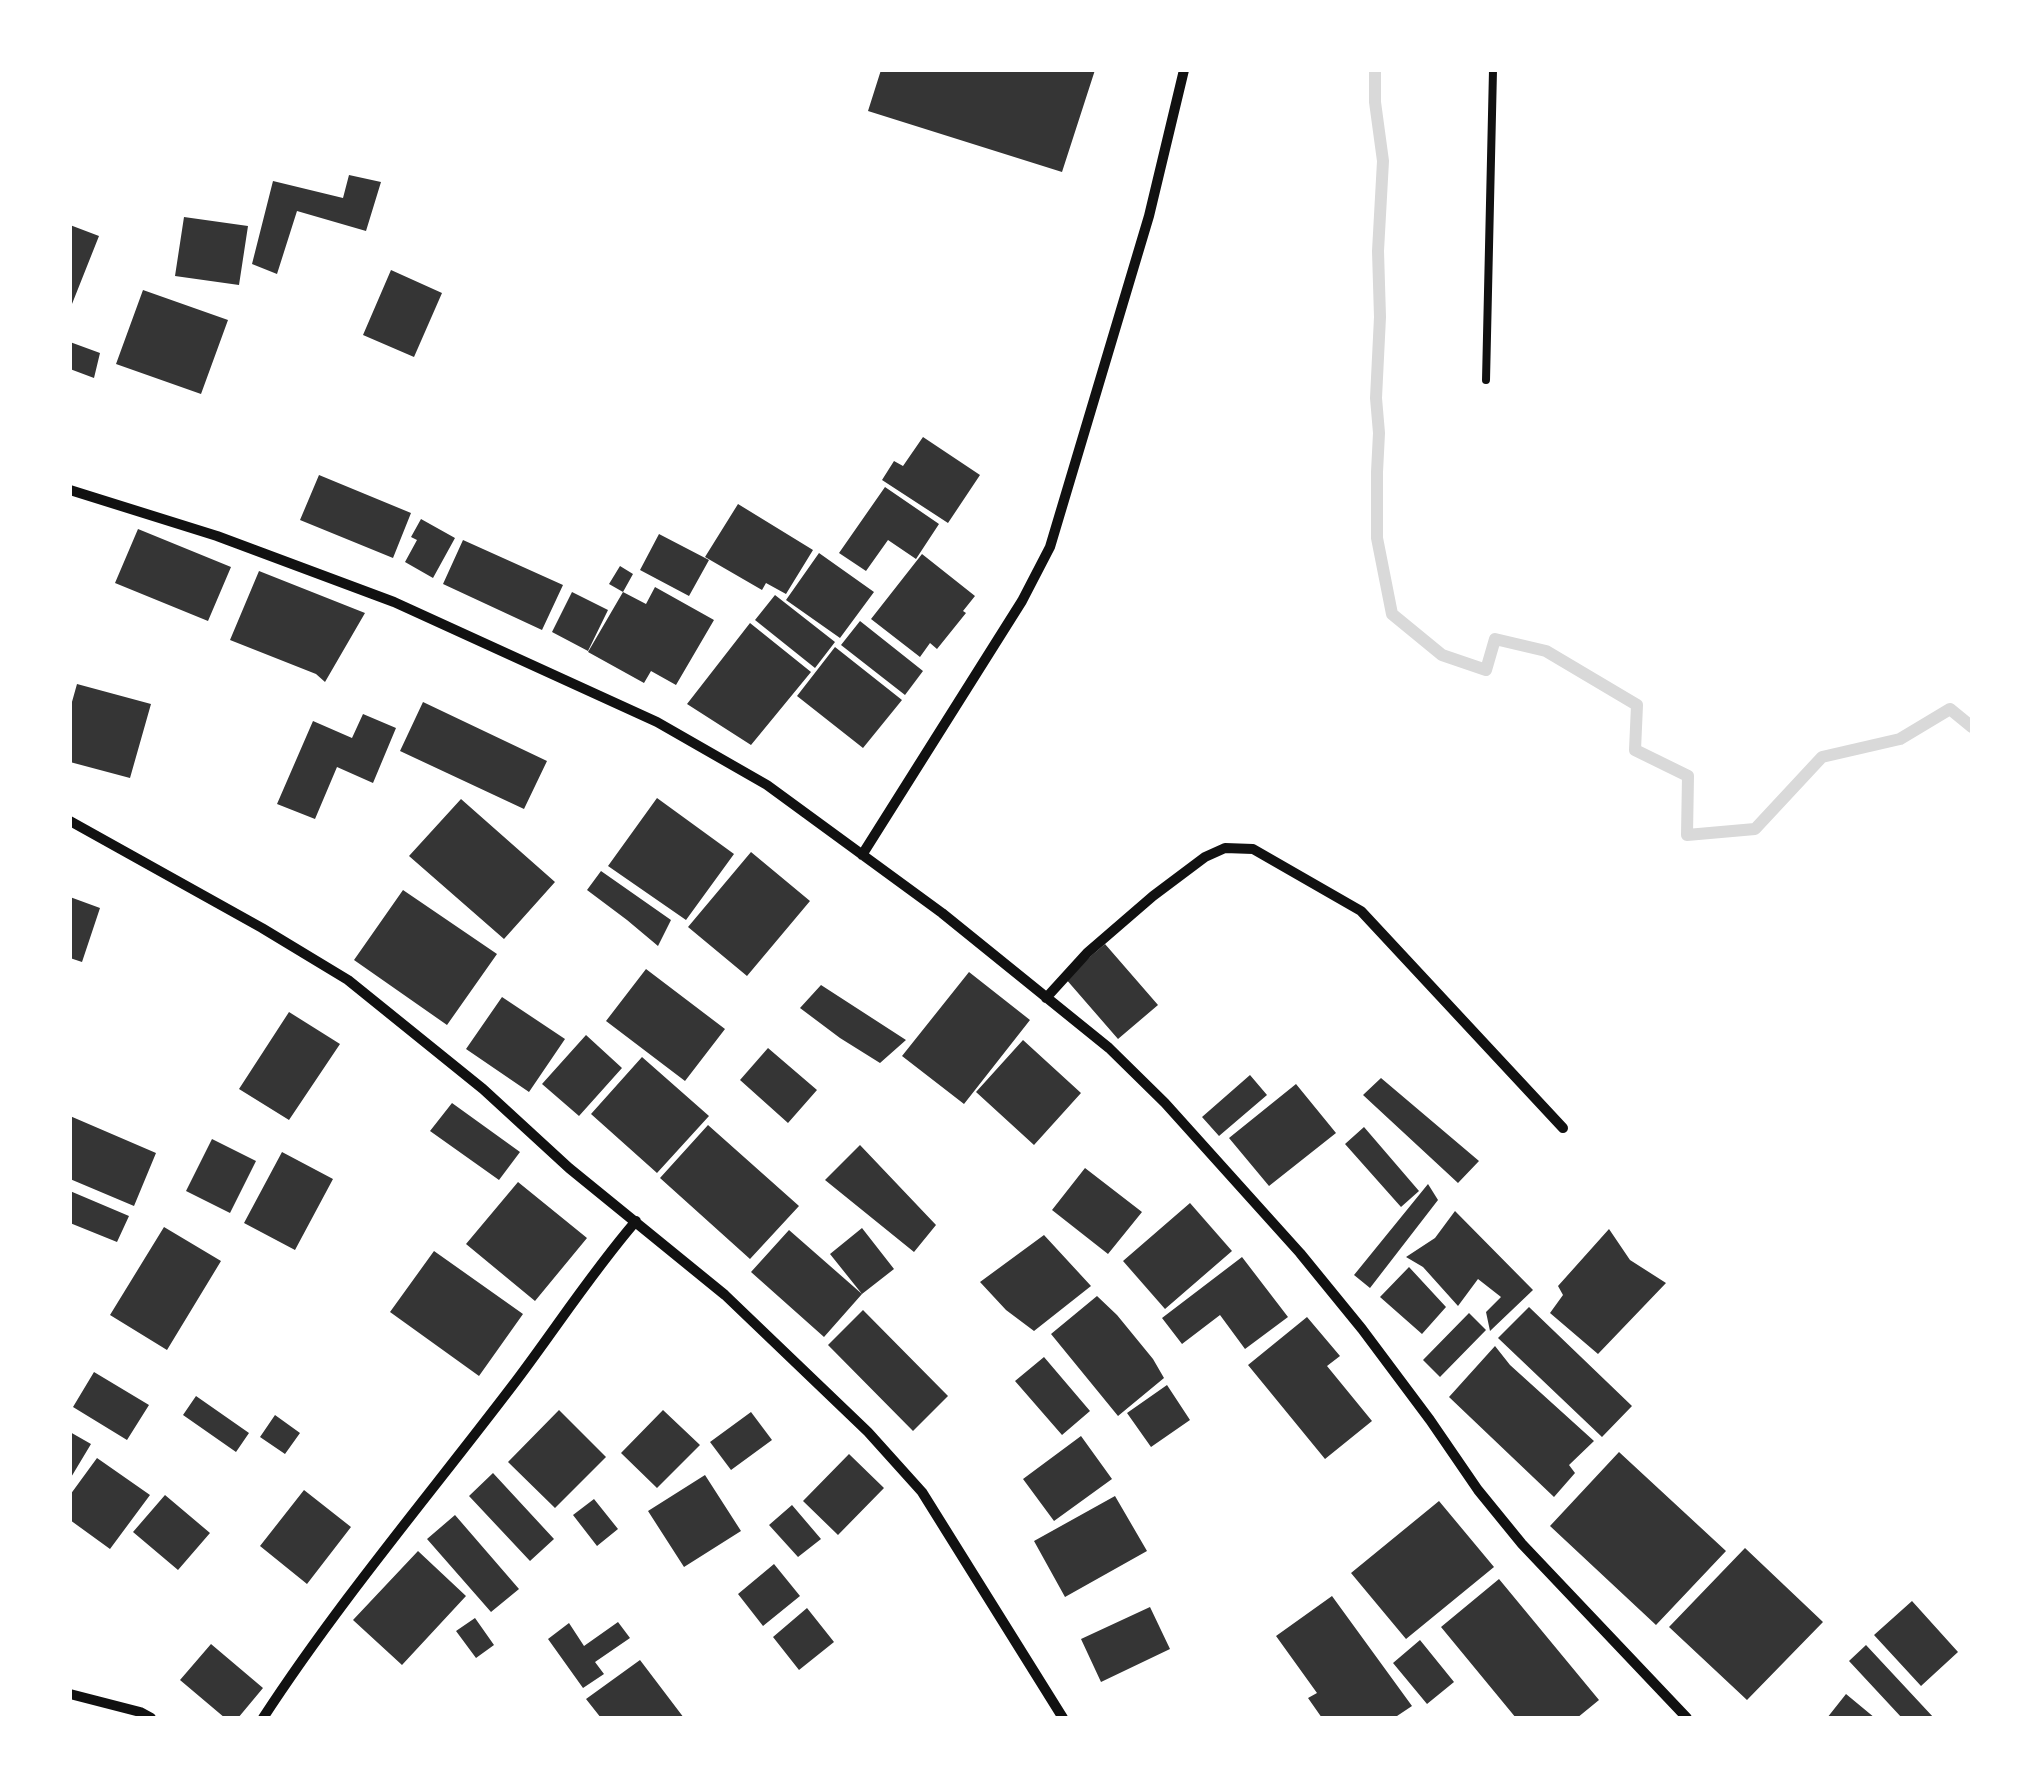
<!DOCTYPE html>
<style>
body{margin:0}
#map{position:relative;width:2042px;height:1788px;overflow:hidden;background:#fff;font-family:Spectral,serif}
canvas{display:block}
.frame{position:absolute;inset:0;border:72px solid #fff;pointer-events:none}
</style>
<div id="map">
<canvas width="2042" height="1788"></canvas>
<div class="frame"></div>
</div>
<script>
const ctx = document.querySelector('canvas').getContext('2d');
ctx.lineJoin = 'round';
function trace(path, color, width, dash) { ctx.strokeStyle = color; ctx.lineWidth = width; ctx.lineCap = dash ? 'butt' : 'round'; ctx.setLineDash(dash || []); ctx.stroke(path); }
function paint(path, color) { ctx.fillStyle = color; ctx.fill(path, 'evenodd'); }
const stream = new Path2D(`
 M1375 70V102L1383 161 1378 251 1380 317 1376 398 1379 433 1377 472V538L1392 614 1442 655 1486 670 1495 639 1546 651 1637 705 1635 750 1688 776 1687 835 1755 829 1822 757 1900 739 1950 709 1972 727`);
const building = new Path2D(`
 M881 70H1095L1062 172 868 111Z
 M349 175 381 182 366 231 297 211 277 274 252 264 273 181 343 198Z
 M184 217 248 226 239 285 175 276Z
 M70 225 99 236 70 309Z
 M391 270 442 293 414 357 363 335Z
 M143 290 228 320 201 394 116 364Z
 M70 342 100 353 94 378 70 369Z
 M923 437 980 475 948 523 882 480 894 461 903 466Z
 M319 475 411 513 393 558 300 520Z
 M885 487 939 524 916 559 888 540 866 571 839 553Z
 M738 504 813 550 786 594 766 583 762 590 705 557Z
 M421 519 455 538 433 578 405 562 417 540 411 537Z
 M138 529 231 567 208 621 115 583Z
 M659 534 709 560 689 596 640 570Z
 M463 540 563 585 542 630 443 584Z
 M819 553 874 592 840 638 786 600Z
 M922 554 975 596 963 611 966 613 937 649 930 643 920 657 871 619Z
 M620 566 633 574 623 592 609 584Z
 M259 571 365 613 325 682 316 674 230 640Z
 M655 587 714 620 676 685 651 671 644 683 588 652 623 592 646 604Z
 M572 592 608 610 588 651 552 632Z
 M775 595 835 642 815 668 755 620Z
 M860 621 923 671 905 695 841 645Z
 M750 623 811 672 751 745 687 704Z
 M835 647 902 700 863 748 797 696Z
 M77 684 151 704 130 778 70 762V709Z
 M423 702 547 761 524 809 400 751Z
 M363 714 396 728 373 783 337 767 315 819 277 804 313 721 352 738Z
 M657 798 734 854 686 920 608 866Z
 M461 799 555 882 504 939 409 856Z
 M751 852 810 901 747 976 688 927Z
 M601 871 671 920 658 946 627 920 587 890Z
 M403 890 497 954 447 1025 354 960Z
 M70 897 100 908 82 962 70 958Z
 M1105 944 1158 1005 1118 1039 1065 978Z
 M646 969 725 1029 685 1081 606 1021Z
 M969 972 1030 1020 964 1104 902 1056Z
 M821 985 906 1040 880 1063 840 1038 800 1008Z
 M502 997 565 1039 529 1092 466 1049Z
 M289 1012 340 1044 289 1120 239 1089Z
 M586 1035 622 1068 579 1116 542 1084Z
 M1023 1040 1081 1093 1034 1145 976 1092Z
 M768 1048 817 1090 788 1123 740 1080Z
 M642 1057 709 1116 657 1173 591 1114Z
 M1250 1075 1267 1095 1219 1136 1202 1117Z
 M1381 1078 1479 1161 1458 1183 1363 1095Z
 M1296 1084 1336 1133 1269 1186 1229 1138Z
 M452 1103 520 1152 499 1180 430 1131Z
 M70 1116 156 1153 134 1206 70 1179Z
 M708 1125 799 1206 750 1259 660 1178Z
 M1364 1127 1419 1191 1401 1207 1345 1144Z
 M212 1139 256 1161 230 1213 186 1191Z
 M860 1145 936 1225 914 1252 825 1180Z
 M282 1152 333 1179 295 1250 244 1223Z
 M1085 1168 1142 1212 1108 1254 1052 1210Z
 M518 1182 587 1238 535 1301 466 1244Z
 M1428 1184 1438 1200 1370 1288 1354 1275Z
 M70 1191 129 1216 117 1242 70 1223Z
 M1190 1203 1232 1251 1165 1309 1123 1261Z
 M1455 1211 1533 1290 1490 1331 1486 1312 1501 1297 1478 1279 1458 1306 1423 1267 1406 1257 1435 1238Z
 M164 1227 221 1261 167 1350 110 1315Z
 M862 1228 894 1269 862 1294 830 1254Z
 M1609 1229 1630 1260 1666 1283 1598 1354 1550 1313 1563 1295 1558 1286Z
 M789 1230 862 1294 824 1337 751 1272Z
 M1044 1235 1091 1286 1034 1331 1006 1310 980 1282Z
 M434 1251 523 1314 479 1376 390 1312Z
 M1242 1257 1288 1317 1245 1349 1220 1315 1182 1344 1162 1318Z
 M1409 1267 1446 1307 1422 1334 1380 1297Z
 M1097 1296 1117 1315 1153 1359 1164 1378 1118 1416 1051 1334Z
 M1529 1307 1632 1406 1602 1437 1498 1338Z
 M863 1310 948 1396 913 1431 828 1345Z
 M1469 1313 1486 1330 1440 1377 1423 1360Z
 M1307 1317 1340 1356 1327 1366 1372 1421 1325 1459 1248 1365Z
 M1495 1346 1510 1365 1594 1441 1569 1465 1575 1473 1554 1497 1449 1397Z
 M1044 1357 1090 1411 1062 1435 1015 1381Z
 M94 1372 149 1405 127 1440 73 1407Z
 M1167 1385 1190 1420 1151 1447 1127 1413Z
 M196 1396 249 1433 236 1452 183 1415Z
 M559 1410 606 1457 555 1508 508 1462Z
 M663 1410 700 1445 657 1488 621 1453Z
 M751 1412 772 1440 731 1470 710 1442Z
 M275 1415 300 1433 285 1454 260 1437Z
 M70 1432 91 1444 70 1479Z
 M1081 1436 1112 1479 1054 1521 1023 1479Z
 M1619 1452 1726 1551 1656 1625 1550 1526Z
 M849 1454 884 1488 838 1535 803 1501Z
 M97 1458 150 1495 110 1549 70 1520V1495Z
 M493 1473 554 1539 530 1561 469 1496Z
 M705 1475 741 1531 684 1567 648 1511Z
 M304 1490 351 1527 307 1584 260 1546Z
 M165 1495 210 1533 178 1570 133 1532Z
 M1115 1496 1147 1551 1065 1597 1034 1541Z
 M594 1499 618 1529 597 1546 573 1515Z
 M1439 1501 1494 1567 1406 1639 1351 1573Z
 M792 1505 821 1539 798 1557 769 1525Z
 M455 1515 519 1589 491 1612 427 1539Z
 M1745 1548 1823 1622 1747 1700 1669 1627Z
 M418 1551 466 1596 402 1665 353 1620Z
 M774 1564 800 1596 763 1626 738 1594Z
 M1499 1579 1599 1700 1577 1718H1516L1441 1627Z
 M1332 1596 1412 1706 1394 1718H1322L1308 1698 1317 1693 1276 1636Z
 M1912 1601 1958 1652 1921 1686 1874 1635Z
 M1150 1607 1170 1649 1101 1682 1081 1639Z
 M807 1608 834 1642 799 1670 773 1637Z
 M475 1618 494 1645 476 1658 456 1631Z
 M618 1622 630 1638 595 1662 604 1674 583 1688 548 1639 569 1623 584 1646Z
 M1420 1640 1454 1682 1427 1704 1393 1663Z
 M211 1644 263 1688 238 1718H225L180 1680Z
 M1866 1645 1934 1718H1902L1849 1661Z
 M640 1660 684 1718H601L586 1699Z
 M1846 1694 1875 1718H1827Z`);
const service = new Path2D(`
 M1486 380 1493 70`);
const minor = new Path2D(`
 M70 490 217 536 394 602 657 722 767 785 942 913 1109 1048 1165 1103 1300 1253 1362 1329 1430 1420 1478 1490 1522 1544 1687 1718
 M70 821 262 928 348 980 483 1089 569 1168 725 1295 868 1432 922 1492 1063 1718
 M862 855 1022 601 1050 547 1149 216 1184 70
 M1046 998 1087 953 1153 896 1205 857 1225 848 1253 849 1361 911 1563 1128
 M70 1694 140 1712 151 1718
 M263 1718C340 1600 431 1493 516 1381 556 1328 592 1272 636 1221`);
trace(stream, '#d9d9d9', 12);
paint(building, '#353535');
trace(service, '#111', 8);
trace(minor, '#111', 10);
</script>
